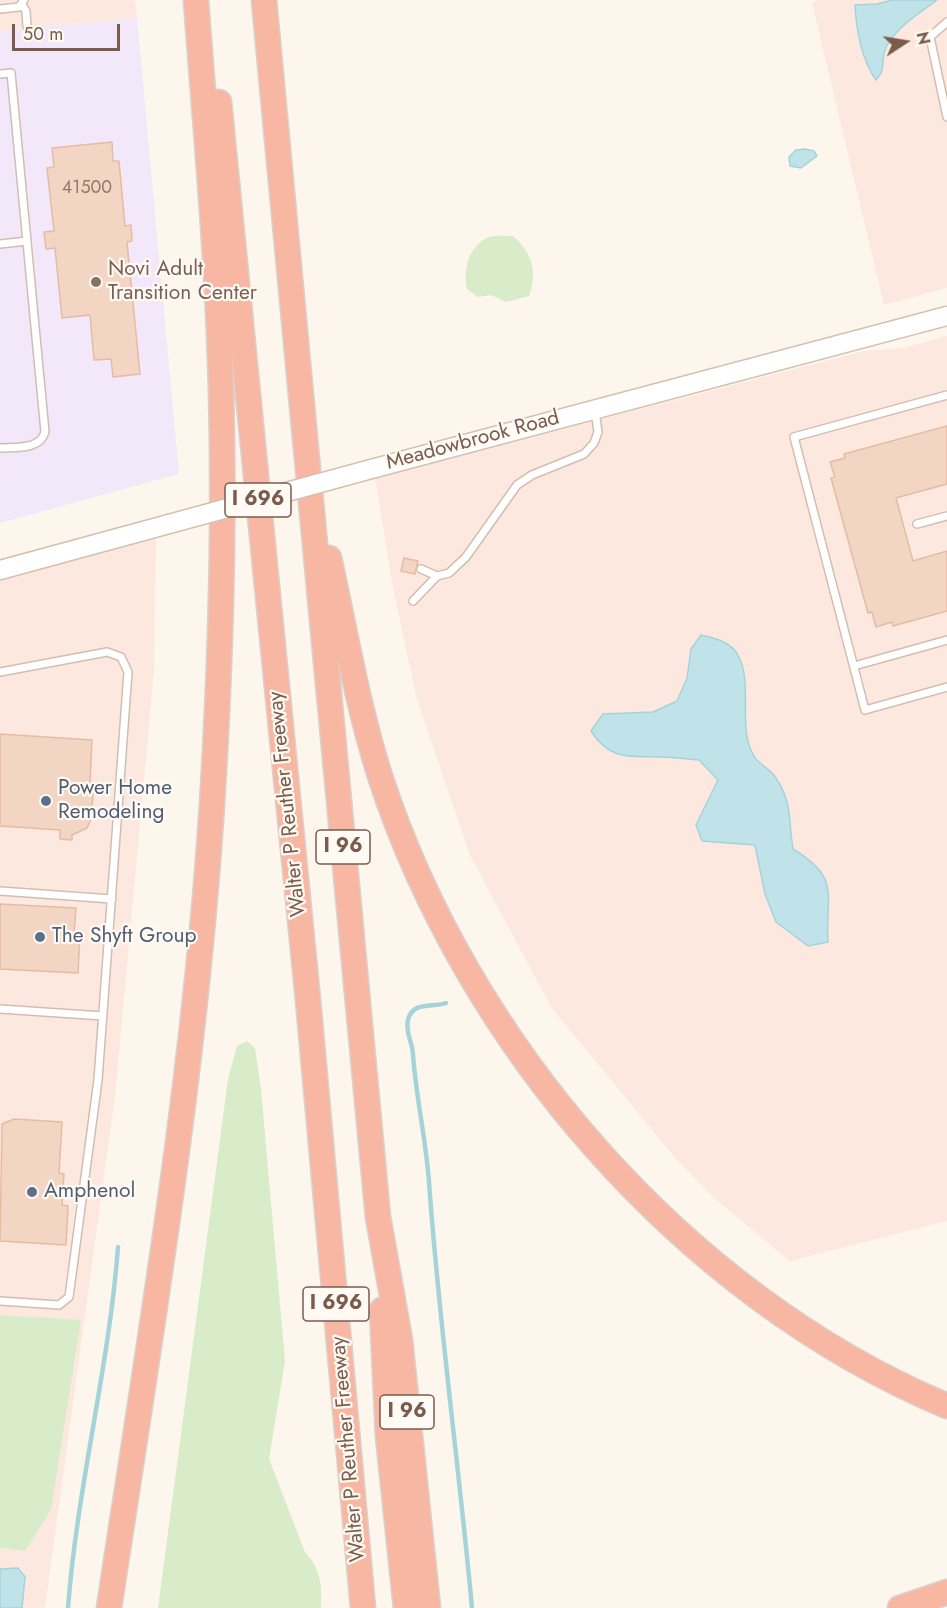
<!DOCTYPE html>
<style>
body{margin:0}
#map{position:relative;width:947px;height:1608px;overflow:hidden;background:#fdf6ec;font-family:Jost,sans-serif}
canvas{display:block}
.north{position:absolute;left:875px;top:12px;width:60px;height:60px;-webkit-text-stroke:4px #fffaf3;paint-order:stroke;rotate:78deg;font-size:16px;font-weight:700;line-height:24px;text-align:center;color:#7a5c4d}
.north::after{content:'';display:block;margin:auto;width:21px;height:27px;background:#7a5c4d;clip-path:polygon(50% 0,100% 100%,50% 72%,0 100%)}
.scale{position:absolute;left:12px;top:24px;width:108px;height:27px;box-sizing:border-box;border:3px solid #7a5c4d;border-top:0;padding-left:8px;font-size:18px;line-height:21px;white-space:nowrap;color:#7a5c4d;-webkit-text-stroke:4px #fffaf3;paint-order:stroke}
</style>
<div id="map">
<canvas width="947" height="1608"></canvas>
<div class="north">N</div>
<div class="scale">50 m</div>
</div>
<script>
const ctx = document.querySelector('canvas').getContext('2d');
ctx.lineJoin = 'round';
function paint(path, color) { ctx.fillStyle = color; ctx.fill(path, 'evenodd'); }
function trace(path, color, width, dash) { ctx.strokeStyle = color; ctx.lineWidth = width; ctx.lineCap = dash ? 'butt' : 'round'; ctx.setLineDash(dash || []); ctx.stroke(path); }
function drawText(font, color, halo, rows, align = 'center') {
  ctx.font = font + ' Jost,sans-serif'; ctx.lineWidth = 4.5; ctx.setLineDash([]); ctx.textBaseline = 'middle'; ctx.strokeStyle = halo; ctx.fillStyle = color; for (const [text, x, y, turn = 0] of rows) {
    ctx.save(); ctx.translate(x, y); ctx.rotate((+turn || 0) * Math.PI / 180); ctx.textAlign = isNaN(turn) ? turn : align; if (halo) ctx.strokeText(text, 0, 0); ctx.fillText(text, 0, 0); ctx.restore();
  }
}
const commercial = new Path2D(`
 M0 0H135L137 18 0 31Z
 M817 0H947V288L884 305 812 3Z
 M947 336V1221L790 1261 713 1197 676 1159 551 1007 469 853 416 696 392 583 375 478 864 351 903 348Z
 M156 536 154 671 115 1096 45 1608H0V579Z`);
const education = new Path2D(`
 M137 18 179 474 0 523V31Z`);
const green = new Path2D(`
 M513 236C532 252 538 272 529 296L506 302 491 295 478 297 467 289C463 270 468 246 489 237 496 235 506 236 513 236Z
 M247 1041 255 1048 261 1089 285 1361 269 1459 305 1552C321 1569 322 1585 321 1608H158L228 1079 237 1046Z
 M0 1315 81 1320 51 1510 25 1551 0 1548Z`);
const water = new Path2D(`
 M892 0H937C920 13 893 29 885 50 881 61 886 70 876 80 862 61 856 29 855 5L877 4Z
 M805 149 814 151 817 156 801 168 790 166 789 157 796 150Z
 M701 635C715 638 732 642 739 657 753 685 737 729 754 756 758 764 769 768 774 775 793 802 788 819 793 849 842 879 825 894 828 942L808 946 776 922 765 894 755 845 702 841 696 825 718 780 699 760C686 759 674 757 661 757 630 756 610 761 591 731L603 714 653 712 677 701 687 678 691 649Z
 M18 1568 25 1577 22 1608H0V1569Z`);
const stream = new Path2D(`
 M446 1003C433 1008 412 1001 408 1020 405 1033 413 1043 413 1055 416 1097 426 1140 429 1182 439 1324 459 1466 472 1608
 M68 1608C77 1487 109 1368 118 1247`);
const building = new Path2D(`
 M112 142 113 161H119L125 226 131 225 132 241 127 242 140 374 113 377 111 359 94 360 90 315 62 318 55 248 46 249 44 232 54 231 47 168 54 167 52 148Z
 M947 426V484L896 498 913 561 947 551V611L893 626 892 622 876 627 872 612 868 613 831 478 835 477 830 462 845 458 844 454Z
 M404 558 418 561 415 574 401 571Z
 M0 734 92 740 90 782 94 783 91 819 87 828 72 835V840L60 839V830L0 826Z
 M0 904 76 908 74 934H80L78 973 0 969Z
 M14 1119 62 1122 59 1173 64 1174 62 1205 68 1206 66 1245 0 1241 2 1124Z`);
const lane = new Path2D(`
 M22 5 26 11 27 26
 M0 9 19 7 24 0
 M947 22 930 37 947 117
 M0 74 11 73 45 432C40 450 16 447 0 448
 M0 244 27 241
 M947 395 794 437 865 710 947 687
 M917 524 947 516
 M421 569 437 576
 M413 601 437 576 449 573 466 557 517 485 532 475 584 454 594 443 598 432 595 411
 M854 666 947 640
 M0 672 107 652 121 657 128 672 98 1080 69 1297 59 1305 0 1301
 M0 891 112 899
 M0 1009 103 1016`);
const secondary = new Path2D(`
 M375 468 947 316
 M0 570 169 524`);
const highway = new Path2D(`
 M264 0 378 1217 400 1340 428 1608
 M219 102 308 1000 363 1608
 M329 558C345 630 357 703 379 773 466 1043 683 1295 947 1406
 M382 1310 388 1436 406 1608
 M109 1608C151 1330 199 1051 214 770 223 611 226 451 217 292 212 194 203 97 196 0
 M900 1608 947 1592`);
const secondaryBridge = new Path2D(`
 M169 524 375 468`);
const markers = [
 [96,282,6,"#8d6e63"],
 [46,801,6,"#5c6f8a"],
 [40,937,6,"#5c6f8a"],
 [32,1192,6,"#5c6f8a"]
];
const numberNames = [
 ["41500",87,189]
];
const shields = [
 [258,500,66],
 [343,847,54],
 [336,1304,66],
 [407,1412,54]
];
const shieldNames = [
 ["I 696",258,500],
 ["I 96",343,847],
 ["I 696",336,1304],
 ["I 96",407,1412]
];
const educationNames = [
 ["Novi Adult",108,270],
 ["Transition Center",108,294]
];
const streetNames = [
 ["Meadowbrook Road",473,441,-15],
 ["Walter P Reuther Freeway",288,804,-96],
 ["Walter P Reuther Freeway",349,1449,-95]
];
const serviceNames = [
 ["Power Home",58,789],
 ["Remodeling",58,813],
 ["The Shyft Group",52,937],
 ["Amphenol",44,1192]
];
paint(commercial, '#fde8e0');
paint(education, '#f3e8fa');
paint(green, '#d8ecc9');
paint(water, '#bfe3e8');
trace(water, '#a5d3da', 1.5);
trace(stream, '#a5d3da', 4.5);
paint(building, '#f3d5c3');
trace(building, '#e6bba3', 1.5);
trace(lane, '#d1beb0', 10);
trace(secondary, '#d6c0b0', 21);
trace(highway, '#dad1cd', 27);
trace(lane, '#fff', 7);
trace(secondary, '#fff', 18);
trace(highway, '#f7b7a3', 24);
trace(secondaryBridge, '#d6c0b0', 21, []);
trace(secondaryBridge, '#fff', 18);
for (const [x, y, r, color] of markers) { const dot = new Path2D(); dot.arc(x, y, r, 0, 2 * Math.PI); ctx.fillStyle = color; ctx.fill(dot); trace(dot, '#fffaf3', 2); }
drawText('18px', '#987a6a', null, numberNames);
for (const [x, y, w] of shields) { const box = new Path2D(); box.roundRect(x - w / 2, y - 17, w, 34, 4.5); ctx.fillStyle = '#fffaf3'; ctx.fill(box); trace(box, '#7a5c4d', 1.5); }
drawText('bold 20px', '#7a5c4d', null, shieldNames);
drawText('21px', '#785e54', '#fffaf3', educationNames, 'left');
drawText('21px', '#7a5c4d', '#fffaf3', streetNames);
drawText('21px', '#4e5e75', '#fffaf3', serviceNames, 'left');
</script>
